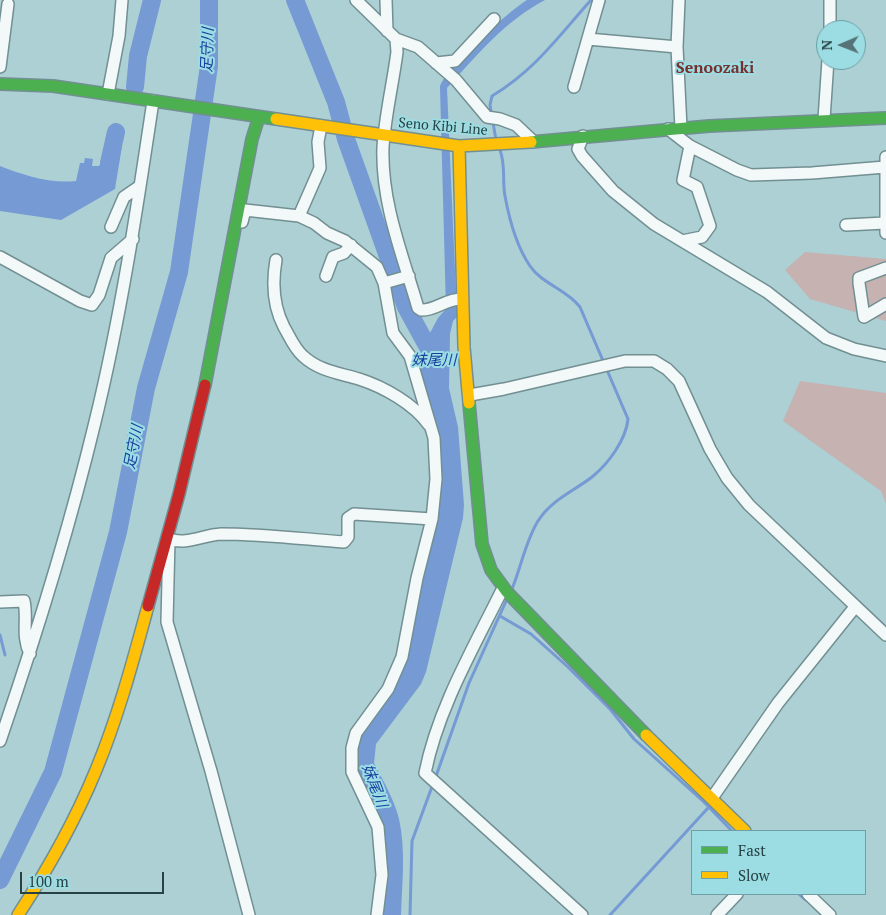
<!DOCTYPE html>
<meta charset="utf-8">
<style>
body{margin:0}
#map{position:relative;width:886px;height:915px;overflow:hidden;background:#acd0d4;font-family:"PT Serif",serif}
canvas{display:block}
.legend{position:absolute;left:691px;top:830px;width:175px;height:65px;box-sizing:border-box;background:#9cdde4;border:1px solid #6d9fa4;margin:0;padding:6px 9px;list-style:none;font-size:15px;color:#274245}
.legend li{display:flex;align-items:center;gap:10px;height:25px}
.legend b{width:25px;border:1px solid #6d9fa4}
.north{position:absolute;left:816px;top:20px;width:50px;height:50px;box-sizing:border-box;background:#9cdde4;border:1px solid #6d9fa4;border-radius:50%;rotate:269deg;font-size:14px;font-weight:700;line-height:20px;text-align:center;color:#274245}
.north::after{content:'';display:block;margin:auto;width:18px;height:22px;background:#567477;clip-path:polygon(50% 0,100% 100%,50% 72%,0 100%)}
.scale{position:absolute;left:20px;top:872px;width:144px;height:22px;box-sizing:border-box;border:2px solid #274245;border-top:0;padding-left:6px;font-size:15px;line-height:18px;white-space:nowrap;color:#274245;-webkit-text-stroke:4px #9cdde4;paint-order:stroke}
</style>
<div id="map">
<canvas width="886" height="915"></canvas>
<ul class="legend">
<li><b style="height:6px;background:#4caf50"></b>Fast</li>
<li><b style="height:6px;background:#ffc107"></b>Slow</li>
</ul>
<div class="north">N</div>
<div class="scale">100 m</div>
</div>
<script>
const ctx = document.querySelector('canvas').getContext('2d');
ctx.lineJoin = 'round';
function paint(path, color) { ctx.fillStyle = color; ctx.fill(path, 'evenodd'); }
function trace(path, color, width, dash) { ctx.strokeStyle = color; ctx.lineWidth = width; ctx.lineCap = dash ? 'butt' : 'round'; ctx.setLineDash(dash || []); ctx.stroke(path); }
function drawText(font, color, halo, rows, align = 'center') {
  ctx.font = font + ' "PT Serif","Noto Sans JP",serif'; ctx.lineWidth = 4; ctx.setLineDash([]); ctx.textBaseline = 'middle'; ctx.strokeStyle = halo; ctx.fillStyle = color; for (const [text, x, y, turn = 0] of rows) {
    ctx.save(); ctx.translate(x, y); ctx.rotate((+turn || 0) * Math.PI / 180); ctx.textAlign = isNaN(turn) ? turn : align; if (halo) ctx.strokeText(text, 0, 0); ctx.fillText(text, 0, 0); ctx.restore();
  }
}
const green = new Path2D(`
 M805 252 886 259V321L810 299 785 270Z
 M800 381 886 393V504L881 491 783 421Z`);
const water = new Path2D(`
 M527 0H545C505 21 477 55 447 88L457 317 453 321 450 334 449 388 458 427 464 505 463 518 426 672 421 684 376 744 374 763C383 781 394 799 399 819 406 850 402 884 401 915H380L384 861 356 777 355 743 395 684 438 487 416 359 438 318 446 309 440 87C444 69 509 11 527 0Z
 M110 140H118L122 146 115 189 61 220 0 211V166C23 175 50 184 76 181L80 163H84L85 158 93 159 92 166H99L106 155Z`);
const stream = new Path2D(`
 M496 140 490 105 492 96C535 70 558 37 591 0
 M500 150C506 166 502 181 505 196 509 218 517 247 530 266 542 284 566 289 580 307L628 419C626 440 608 464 592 477 574 491 551 500 538 521 526 540 521 567 512 589
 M500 616 531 634 568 667 610 709 634 739 704 802 732 831
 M0 635 5 655
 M435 779 469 683 507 599
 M799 894 806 900
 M410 915 412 841 433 784
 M610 915 708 808`);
const river = new Path2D(`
 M295 0 336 102 346 139 406 307 436 362
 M135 87 138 56 152 0
 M109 163 116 132
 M0 880 53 772 118 532 146 388 179 272 209 66V0`);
const street = new Path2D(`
 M356 0 396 39 418 47 456 80 487 117 500 119 516 125 534 142
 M386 0 387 31
 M679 0 677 47 681 128
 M830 30V0
 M396 39 397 52C393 83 385 116 383 147 381 203 403 256 418 308L421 310C435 311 445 299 462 299
 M588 39 677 47
 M436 63 455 61 494 19
 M0 67 8 4
 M574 87 599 0
 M108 94 119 36 122 0
 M824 119 828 60
 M668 129 690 146 737 170 751 175 812 173 885 167
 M583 136 578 149 582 156 613 191 654 224 767 292 826 338 854 349 886 356
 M886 157V233
 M299 216 314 223 327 233 345 241 377 267 384 283 393 333 410 356 434 438 436 479 432 519 417 578 402 657 388 689 356 733 352 748V772L378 827 382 875 377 915
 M242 222 245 210 299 216 320 168 318 142 321 126
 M846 225 885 223
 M111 227 124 197 140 186
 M682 241 702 237 710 226 697 187 683 180 690 146
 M0 257 80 301 92 305 99 295 111 258 133 239
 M276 260C272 283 273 306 284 327 290 337 294 348 303 356 319 371 339 373 359 379 384 387 414 404 429 425
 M886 268 859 278V283L864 317 886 304
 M326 276 333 257 344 253 351 245
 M384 283 409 276
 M470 395 504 389 625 361H654L667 369 679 381 710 449 727 478 749 505 886 635
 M503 588C474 647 438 708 425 773L582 915
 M0 602 24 601C28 620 21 635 30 654
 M0 741C36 636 69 530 95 422 121 316 137 208 153 101
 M712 798 778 703 855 607
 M808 894 830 915
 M249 915 211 771 167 622 169 539C187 545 203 535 221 534 262 534 303 539 344 542L348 537V518L354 514 432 519
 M717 915 737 894`);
const fast = new Path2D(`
 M0 84 53 86 276 119
 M531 142 709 126 886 118
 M205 385 252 139 259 117
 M469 403 482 544 491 570 507 592 646 735`);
const slow = new Path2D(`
 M276 119 459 146 531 142
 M459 146 464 347 469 403
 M646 735 745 831
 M18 915C48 869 75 821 96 770 118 717 133 661 148 606`);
const jam = new Path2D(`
 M148 606 179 494 205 385`);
const streetNames = [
 ["Seno Kibi Line",443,127,5]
];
const waterNames = [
 ["足守川",208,50,-88],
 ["妹尾川",434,361],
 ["足守川",134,447,-79],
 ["妹尾川",374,786,69]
];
const quarterNames = [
 ["Senoozaki",715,68]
];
paint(green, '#c5b2b1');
paint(water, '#759ad4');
trace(stream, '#759ad4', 3);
trace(river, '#759ad4', 18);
trace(street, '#728f92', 14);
trace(fast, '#728f92', 14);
trace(slow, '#728f92', 14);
trace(jam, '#728f92', 14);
trace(street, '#f3f8f9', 11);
trace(fast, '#4caf50', 11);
trace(slow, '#ffc107', 11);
trace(jam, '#c62828', 11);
drawText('14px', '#274245', '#9cdde4', streetNames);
drawText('italic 15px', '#1a409f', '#9cdde4', waterNames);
drawText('bold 16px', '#77302e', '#9cdde4', quarterNames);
</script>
